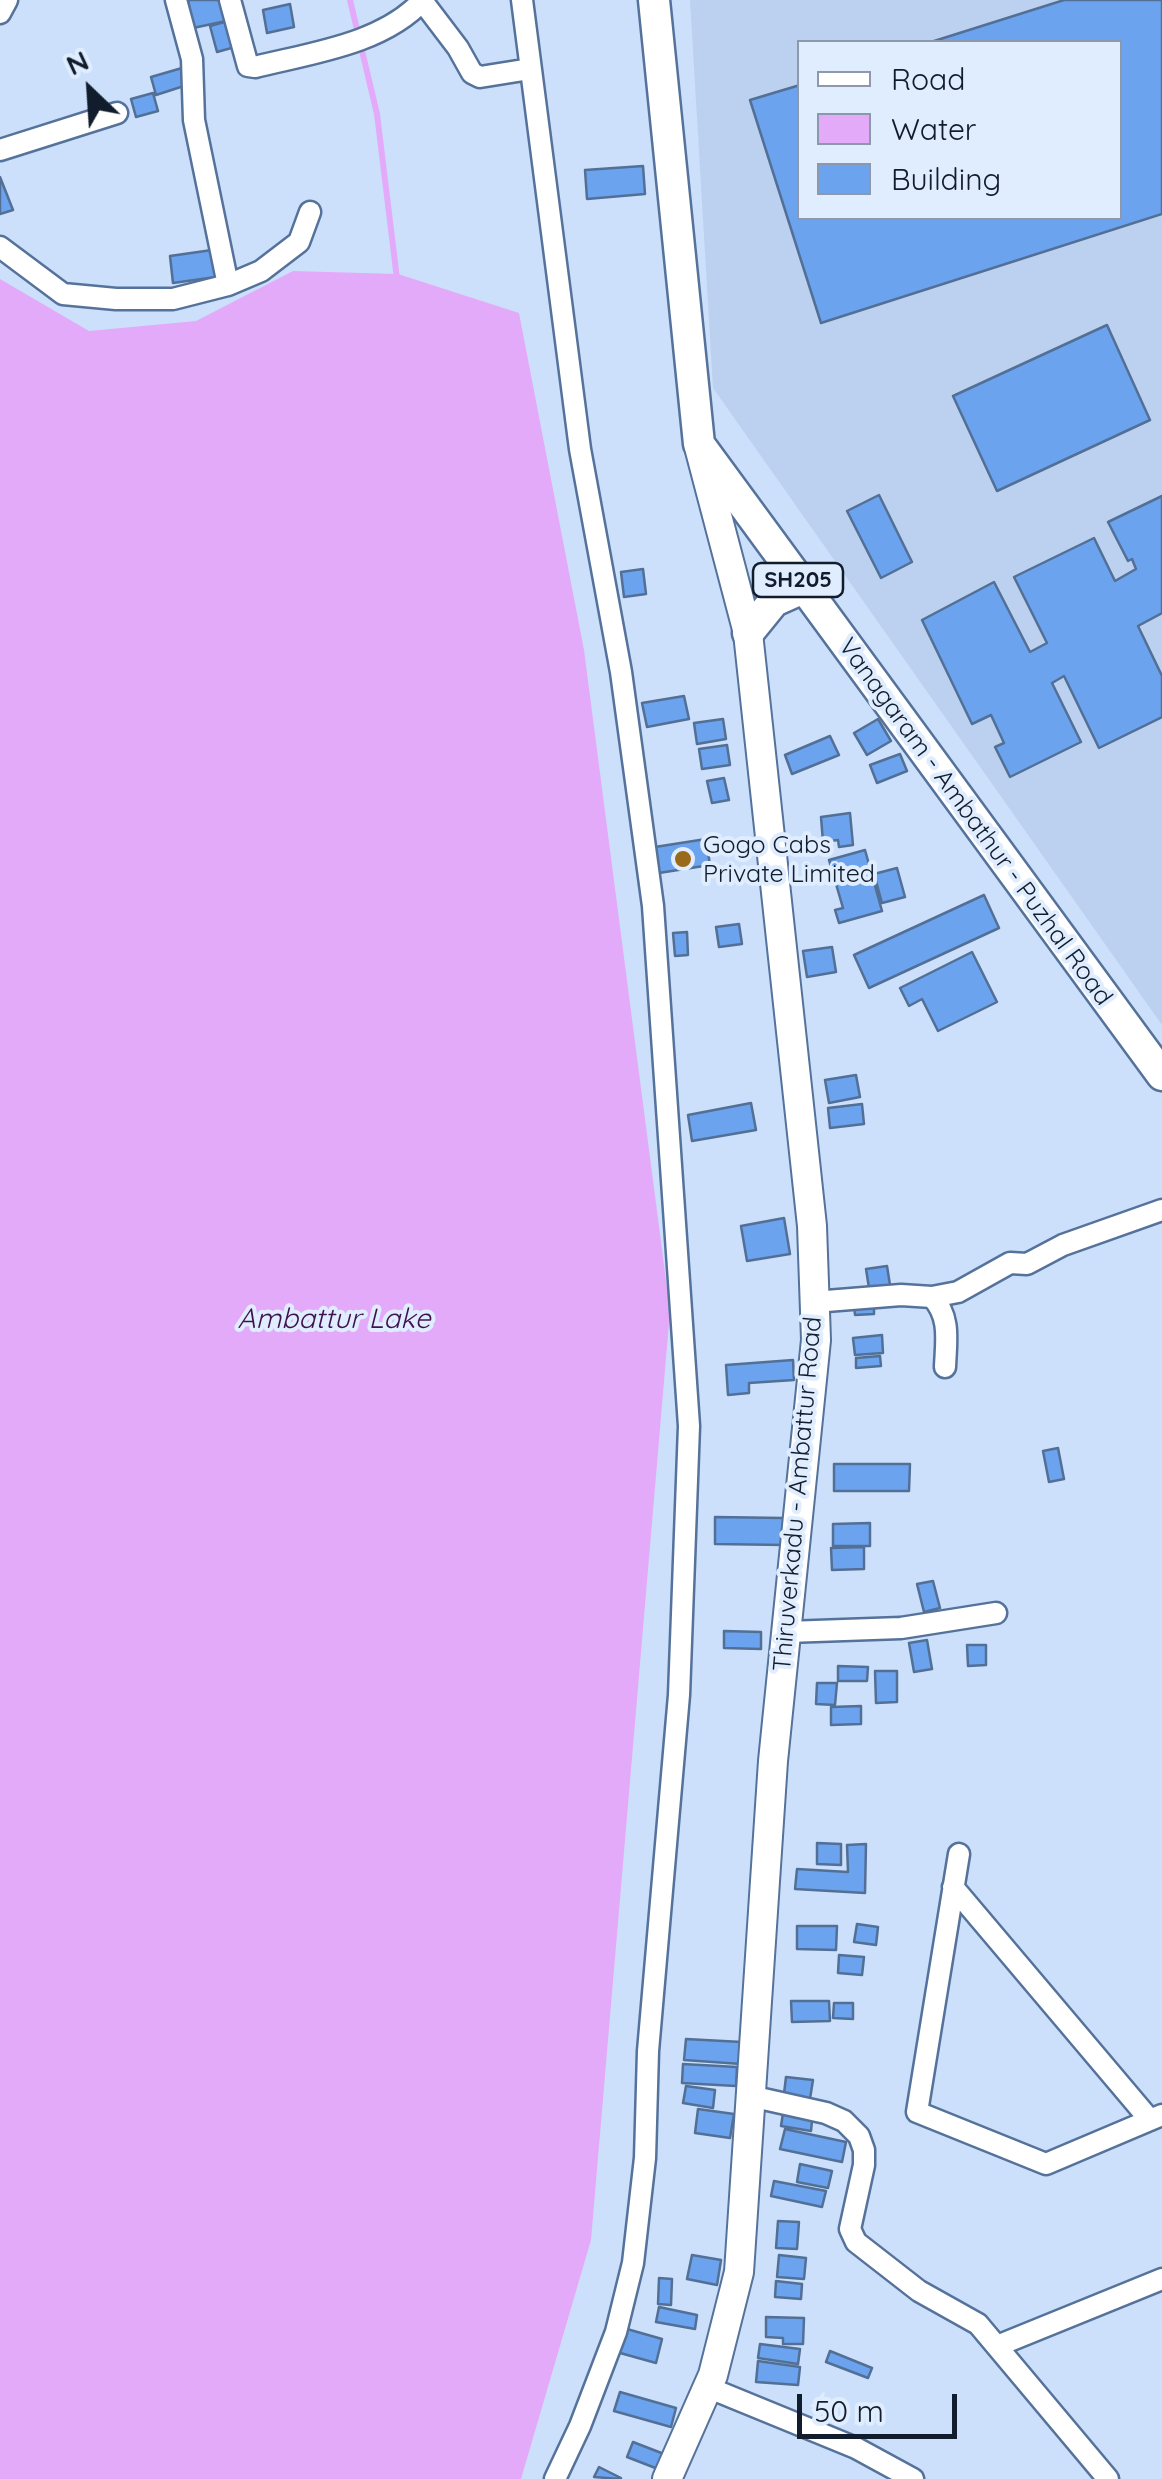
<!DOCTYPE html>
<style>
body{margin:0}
#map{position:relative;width:1162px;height:2479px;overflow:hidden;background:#cce0fb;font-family:Quicksand,sans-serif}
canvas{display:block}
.legend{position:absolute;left:797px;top:40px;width:325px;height:180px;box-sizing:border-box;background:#dfedff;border:2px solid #8d99ab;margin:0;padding:12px 18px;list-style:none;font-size:30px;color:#111c2c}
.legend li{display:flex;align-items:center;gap:20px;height:50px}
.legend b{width:50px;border:2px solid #8d99ab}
.north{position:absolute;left:40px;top:40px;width:100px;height:100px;-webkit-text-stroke:8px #dfedff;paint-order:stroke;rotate:335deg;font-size:28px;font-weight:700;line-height:40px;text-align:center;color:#111c2c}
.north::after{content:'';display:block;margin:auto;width:35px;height:45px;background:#111c2c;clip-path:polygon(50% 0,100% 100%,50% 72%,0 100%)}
.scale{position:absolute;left:797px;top:2394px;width:160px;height:45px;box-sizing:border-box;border:5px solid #111c2c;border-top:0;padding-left:12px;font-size:30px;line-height:35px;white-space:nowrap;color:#111c2c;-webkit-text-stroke:8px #dfedff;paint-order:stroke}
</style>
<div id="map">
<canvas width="1162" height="2479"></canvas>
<ul class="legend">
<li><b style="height:12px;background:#fff"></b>Road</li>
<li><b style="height:28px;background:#e4aafa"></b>Water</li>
<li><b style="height:28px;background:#6ca3ee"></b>Building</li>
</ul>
<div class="north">N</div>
<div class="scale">50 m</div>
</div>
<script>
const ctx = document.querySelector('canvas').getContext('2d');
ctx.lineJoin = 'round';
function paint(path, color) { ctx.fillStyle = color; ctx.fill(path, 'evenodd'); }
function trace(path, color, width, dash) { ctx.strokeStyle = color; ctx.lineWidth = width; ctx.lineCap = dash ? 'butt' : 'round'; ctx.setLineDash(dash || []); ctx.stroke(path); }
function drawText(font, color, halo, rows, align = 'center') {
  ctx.font = font + ' Quicksand,sans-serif'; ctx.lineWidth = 8; ctx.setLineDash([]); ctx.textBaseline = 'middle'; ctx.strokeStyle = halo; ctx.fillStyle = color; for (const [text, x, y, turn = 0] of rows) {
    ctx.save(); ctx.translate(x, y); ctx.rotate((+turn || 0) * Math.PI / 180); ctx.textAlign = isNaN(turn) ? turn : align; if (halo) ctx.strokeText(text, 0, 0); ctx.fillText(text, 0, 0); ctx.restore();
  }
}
const built = new Path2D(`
 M690 0H1162V1025L713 388ZM800 42H1120V218H800Z`);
const water = new Path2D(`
 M293 271 398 274 519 313 584 650 670 1311 591 2240 521 2479H0V279L89 331 196 321Z`);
const stream = new Path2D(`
 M350 0 377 114 397 279`);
const building = new Path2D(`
 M188 0H227L231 20 193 28Z
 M1064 0H1162V214L821 323 750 100 800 85V218H1120V42H931Z
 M290 4 294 27 267 33 263 10Z
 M228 21 235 47 217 52 210 26Z
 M182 68 187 85 156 95 151 77Z
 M153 93 158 111 136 117 131 99Z
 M643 166 645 194 587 199 585 170Z
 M0 177 13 210 0 214Z
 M212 250 216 277 173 283 170 256Z
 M1107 325 1150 420 997 491 953 396Z
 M879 495 912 562 881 578 847 511Z
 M1162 496V613L1138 626 1162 676V717L1099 748 1064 676 1052 683 1081 742 1010 777 995 747 1004 743 991 715 972 724 922 620 994 582 1030 652 1047 643 1014 577 1094 538 1115 581 1136 569 1132 559 1128 561 1108 522Z
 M643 569 646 594 624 597 621 572Z
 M684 696 689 719 647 727 642 703Z
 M723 719 726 739 697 744 694 723Z
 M878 719 891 741 867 755 854 733Z
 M830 736 839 755 792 774 785 755Z
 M727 745 730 765 702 769 699 749Z
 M900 754 907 771 877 783 870 765Z
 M724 778 729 800 712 803 707 781Z
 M850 813 853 845 839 847 838 840 823 842 821 817Z
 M706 839 710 865 659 873 655 847Z
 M865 850 882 911 839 923 835 910 843 908 829 860Z
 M897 868 905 897 882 903 874 874Z
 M984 895 999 928 869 988 854 955Z
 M739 924 742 944 719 947 716 927Z
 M687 932 688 955 675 956 673 933Z
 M832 947 836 972 807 977 803 951Z
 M972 952 997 1002 938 1031 922 999 909 1006 900 988Z
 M856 1075 860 1097 829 1103 825 1080Z
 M751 1103 756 1130 692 1141 688 1115Z
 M862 1104 864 1124 830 1128 828 1108Z
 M784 1218 790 1254 747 1261 741 1226Z
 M887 1266 890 1285 869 1288 866 1269Z
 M874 1303V1314L855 1315 854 1305Z
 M882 1335 883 1353 855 1355 853 1338Z
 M880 1356 881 1366 856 1368V1358Z
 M793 1360 794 1380 749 1383V1393L728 1395 726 1365Z
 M1058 1448 1064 1479 1049 1482 1043 1451Z
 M834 1464H910L909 1491H834Z
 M715 1517 784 1518V1545L715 1544Z
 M870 1523V1546H833V1524Z
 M864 1547V1569L832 1570 831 1548Z
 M933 1581 940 1608 924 1612 917 1584Z
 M724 1631 761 1632V1649L724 1648Z
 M927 1640 932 1669 914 1672 909 1643Z
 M967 1645H986V1665L968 1666Z
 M838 1666 868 1667 867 1681H838Z
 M875 1671H897V1702L876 1703Z
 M817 1683H837L835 1705 816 1704Z
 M861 1706V1724L831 1725V1707Z
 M817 1843 841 1844V1865L817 1864Z
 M866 1844 865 1893 795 1889 797 1869 848 1872 847 1845Z
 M857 1924 878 1927 876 1945 854 1942Z
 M797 1926H837L836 1950 797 1949Z
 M839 1955 864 1957 862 1975 838 1973Z
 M791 2001H829L830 2021 792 2022Z
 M834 2003H853V2019L833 2018Z
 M686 2039 742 2042 741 2064 684 2060Z
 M683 2064 737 2067 736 2086 682 2083Z
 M786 2077 813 2080 809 2105 783 2102Z
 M686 2086 715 2090 713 2108 683 2103Z
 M784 2107 813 2111 811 2131 781 2126Z
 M698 2109 734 2114 730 2138 695 2133Z
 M785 2129 846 2142 842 2162 780 2149Z
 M800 2164 832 2171 828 2188 797 2182Z
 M774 2181 826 2191 822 2207 771 2196Z
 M778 2221 799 2222 797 2249 776 2248Z
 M692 2255 721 2260 717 2285 687 2279Z
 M779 2255 806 2258 804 2279 777 2277Z
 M659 2278 672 2279 671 2305 658 2304Z
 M776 2281 802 2284 801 2299 775 2297Z
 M659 2307 697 2315 695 2329 656 2322Z
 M766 2317 804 2318 803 2344H783V2338L766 2337Z
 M620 2327 662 2339 656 2363 613 2351Z
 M760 2344 800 2349 798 2364 758 2358Z
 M830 2351 872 2368 868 2378 826 2362Z
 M758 2361 800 2367 798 2385 756 2382Z
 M620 2392 676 2408 671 2427 614 2411Z
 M633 2442 664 2454 658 2469 627 2457Z
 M599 2467 621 2478 620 2479 594 2477Z`);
const minor = new Path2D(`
 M176 0 192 59 194 120 228 285
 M230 0 248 66 255 67C311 53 383 44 423 0
 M522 0 580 449 621 672 653 906 689 1426 679 1695 648 2051 645 2158 633 2263 616 2332 580 2426 555 2479
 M423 2 458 48 472 73 480 77 530 69
 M0 13 7 0
 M0 150 117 113
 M0 247 63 294 116 299H173L228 285 261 271 299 242 310 212
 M932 1297 958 1292 1010 1263 1027 1264 1063 1245 1162 1210
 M814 1302 901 1295 932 1297C951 1317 946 1341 945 1367
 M787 1632 901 1628 996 1613
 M959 1854 917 2112 1046 2164 1162 2115
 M953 1887 1150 2120
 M750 2096 826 2113 844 2121 859 2136 864 2150V2165L850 2229 856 2242 919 2291 978 2324 1108 2479
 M997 2346 1162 2279
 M707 2387 856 2448 913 2479`);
const secondary = new Path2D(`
 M667 2479 713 2375 739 2272 773 1761 816 1340 812 1226 748 633 699 447`);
const primary = new Path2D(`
 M654 0 699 444 1162 1075
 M748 633 774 601 803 588`);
const markers = [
 [683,859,10,"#986a19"]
];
const shields = [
 [798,580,90]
];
const shieldNames = [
 ["SH205",798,580]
];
const streetNames = [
 ["Vanagaram - Ambathur - Puzhal Road",975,822,54],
 ["Thiruverkadu - Ambattur Road",798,1494,-85]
];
const poiNames = [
 ["Gogo Cabs",703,845],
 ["Private Limited",703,874]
];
const waterNames = [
 ["Ambattur Lake",334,1320]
];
paint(built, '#bcd1f0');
paint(water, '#e4aafa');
trace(stream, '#e4aafa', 6);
paint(building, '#6ca3ee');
trace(building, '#526f96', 2.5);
trace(minor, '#55729a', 25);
trace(secondary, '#55729a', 32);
trace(primary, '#55729a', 35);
trace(minor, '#fff', 20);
trace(secondary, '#fff', 28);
trace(primary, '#fff', 30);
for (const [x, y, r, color] of markers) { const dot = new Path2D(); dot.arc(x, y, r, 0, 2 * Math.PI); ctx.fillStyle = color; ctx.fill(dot); trace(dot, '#dfedff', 4); }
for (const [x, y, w] of shields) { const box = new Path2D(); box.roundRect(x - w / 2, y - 17, w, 34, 8); ctx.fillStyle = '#dfedff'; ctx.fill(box); trace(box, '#111c2c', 2.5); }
drawText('bold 22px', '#111c2c', null, shieldNames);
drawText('25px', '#111c2c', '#dfedff', streetNames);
drawText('25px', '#111c2c', '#dfedff', poiNames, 'left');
drawText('italic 28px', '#3f114e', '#dfedff', waterNames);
</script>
